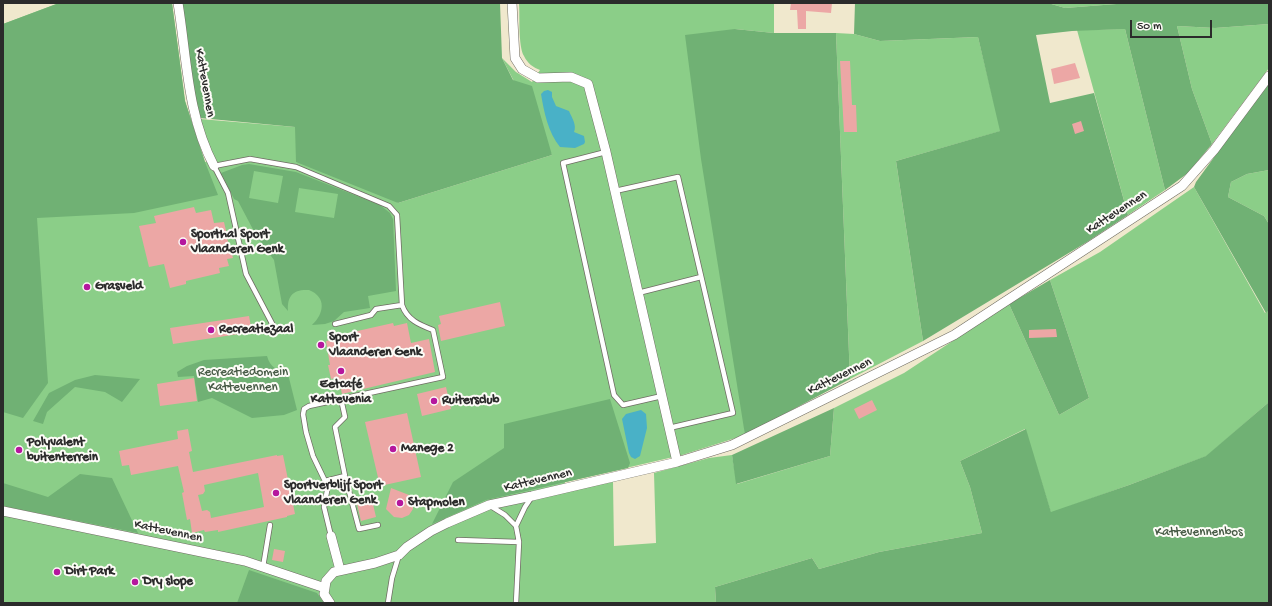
<!DOCTYPE html>
<meta charset="utf-8">
<style>
body{margin:0}
#map{position:relative;width:1272px;height:606px;overflow:hidden;background:#f0e8cd;font-family:"Gochi Hand",sans-serif}
canvas{display:block}
.frame{position:absolute;inset:0;border:4px solid #2b2b2b;pointer-events:none}
.scale{position:absolute;left:1130px;top:20px;width:82px;height:18px;box-sizing:border-box;border:2px solid #2b2b2b;border-top:0;padding-left:5px;font-size:12px;line-height:14px;white-space:nowrap;color:#2b2b2b;-webkit-text-stroke:3px #fdfcf7;paint-order:stroke}
</style>
<div id="map">
<canvas width="1272" height="606"></canvas>
<div class="frame"></div>
<div class="scale">50 m</div>
</div>
<script>
const ctx = document.querySelector('canvas').getContext('2d');
ctx.lineJoin = 'round';
function paint(path, color) { ctx.fillStyle = color; ctx.fill(path, 'evenodd'); }
function trace(path, color, width, dash) { ctx.strokeStyle = color; ctx.lineWidth = width; ctx.lineCap = dash ? 'butt' : 'round'; ctx.setLineDash(dash || []); ctx.stroke(path); }
function drawText(font, color, halo, rows, align = 'center') {
  ctx.font = font + ' "Gochi Hand",sans-serif'; ctx.lineWidth = 4; ctx.setLineDash([]); ctx.textBaseline = 'middle'; ctx.strokeStyle = halo; ctx.fillStyle = color; for (const [text, x, y, turn = 0] of rows) {
    ctx.save(); ctx.translate(x, y); ctx.rotate((+turn || 0) * Math.PI / 180); ctx.textAlign = isNaN(turn) ? turn : align; if (halo) ctx.strokeText(text, 0, 0); ctx.fillText(text, 0, 0); ctx.restore();
  }
}
const green = new Path2D(`
 M59 3H172L185 101 205 162 214 160 200 119 295 127 398 203 552 155 502 58 516 72 532 82 540 70C534 68 527 63 524 56 518 46 520 16 519 3H774V33L735 29 745 435 682 455 565 482 564 491 613 482 614 546 656 543 654 473 709 458 732 455 737 484 830 456 834 408 904 373 1009 304 1059 415 1089 398 1050 280 1100 252 1194 187 1265 313 1269 310V402L1207 456 1129 485 1051 513 1025 429 960 461 970 487 982 533 879 552 819 569 812 558 715 587 716 603H3V24Z
 M1048 3H1129L1065 8Z
 M1269 24V68L1212 144 1192 89 1177 26 1215 28Z
 M1125 29 1165 190 1128 215 1077 30Z
 M836 33 854 34 880 41 978 37 1001 131 896 161 923 341 850 379Z
 M1269 170V224L1264 216 1228 197 1231 182 1247 174Z`);
const forest = new Path2D(`
 M59 3H172L185 101 205 162 218 195 134 213 37 218 48 383 23 418 3 412V24Z
 M181 3H500L502 58 513 80 532 86 552 155 398 203 296 162 295 127 200 118 194 94Z
 M855 3H1048L1065 8 1129 3H1269V24L1215 28 1177 26 1192 89 1212 144 1188 173 1165 190 1125 29 1072 31 1036 35 1050 103 1094 93 1128 215 1087 242 923 341 896 161 1000 131 978 37 880 41 854 34Z
 M735 29 774 33H836L850 379 745 435 701 159 685 35Z
 M1269 82V170L1247 174 1231 182 1228 197 1264 216 1269 224V310L1266 313 1194 187 1196 182Z
 M249 164 296 172 380 205 390 213 393 219 396 291 368 296 370 308 344 312 334 321 325 324 312 325C324 314 327 297 309 290 293 289 287 296 288 311L282 304 274 260 257 237 238 201 234 199 221 173 242 165ZM254 171 283 176 278 203 249 198ZM299 188 338 194 334 218 295 212Z
 M1050 280 1089 398 1059 415 1009 304Z
 M267 356C270 368 278 370 288 374L297 410 284 415 252 418 212 398 198 402 194 376 178 377 177 372 187 366 204 360Z
 M95 375 140 379 122 402 105 392 75 387 47 412 43 424 33 421 49 393 75 380Z
 M610 399 630 463 628 468 486 500 432 524 453 482 504 448V424Z
 M1269 402V603H716L715 587 812 558 819 569 879 552 982 533 970 487 960 461 1026 429 1051 512 1129 485 1206 456Z
 M834 408 830 456 736 484 732 455Z
 M80 474 112 478 138 533 3 506V483L48 497Z
 M249 570 317 593 324 603H237Z`);
const water = new Path2D(`
 M548 90 552 92V97L556 106 569 111C572 118 577 125 574 132L584 136 585 142 584 144 575 148 560 147C548 132 544 112 541 94L544 91Z
 M641 410 646 414 647 428 640 456 635 459 631 457 629 453 622 419 626 414Z`);
const building = new Path2D(`
 M791 3H832L831 13 806 11V29H798L797 10H790Z
 M840 61H850L852 105H856L857 132H844Z
 M1075 63 1080 78 1054 84 1051 69Z
 M1081 121 1084 131 1075 134 1072 124Z
 M194 207 196 213 211 210 214 223 224 222 227 235H226L233 258 227 259 229 266 219 268 220 273 186 281V284L170 288 164 264 149 267 139 226 156 223 154 216Z
 M500 302 505 326 441 341 438 325 441 324 439 316Z
 M249 316 252 332 173 344 170 328Z
 M393 323 394 326 407 323 411 343 429 339 435 372 342 394 338 377 331 379 328 365H330L326 341 345 337 344 334Z
 M1056 329 1057 337 1029 338V330Z
 M194 378 197 401 160 406 157 384Z
 M446 387 451 409 422 416 417 394Z
 M872 400 877 410 859 419 854 409Z
 M407 413 421 477 380 486 365 422Z
 M188 429 192 451 189 452 193 472 277 455V456L283 455 295 514 287 516V517L218 532V530L205 532 204 530 192 533 190 519 187 520 182 493 184 492 178 466 131 475 129 465 122 466 119 451 178 439 177 431ZM258 473 264 507 211 518 210 512 207 510 202 511 198 495 203 494 205 491 204 485Z
 M391 488 409 495 413 501V509L409 515 402 518 394 517 386 509Z
 M372 500 376 517 361 521 357 504Z
 M274 549 285 551 283 562 272 560Z`);
const lane = new Path2D(`
 M606 152 563 163 614 395 623 405 662 396
 M615 191 678 177 733 413 669 428
 M638 293 701 277
 M335 324 371 315 376 309 402 305
 M276 331 246 274 228 193 214 166 250 159 296 167 389 206 397 215 402 305C407 320 420 325 433 330L443 377 309 406 304 409 303 415
 M341 399 345 417 335 427 345 476 359 529 378 525
 M303 414 306 432 313 456 325 481 327 491 324 507 331 536
 M325 481 345 476
 M489 505 505 515 516 526
 M458 540 519 542
 M263 567 270 525
 M388 603 392 578 399 555
 M516 603 519 542 516 526 525 507 531 498`);
const street = new Path2D(`
 M178 3C187 58 187 115 214 166
 M512 3 515 58 522 69 538 78 571 77 588 84 606 152 677 462
 M3 511 245 561 325 588
 M331 536 340 570
 M330 603 324 594 325 588 326 581 334 572 375 563 399 555 407 547 431 531 447 523 489 505 532 496 677 462 732 445 954 335 1182 186 1214 150 1269 76`);
const markers = [
 [183,242,4,"#b5179e"],
 [87,287,4,"#b5179e"],
 [211,330,4,"#b5179e"],
 [321,345,4,"#b5179e"],
 [341,371,4,"#b5179e"],
 [434,401,4,"#b5179e"],
 [393,449,4,"#b5179e"],
 [19,450,4,"#b5179e"],
 [276,493,4,"#b5179e"],
 [400,503,4,"#b5179e"],
 [57,572,4,"#b5179e"],
 [135,582,4,"#b5179e"]
];
const streetNames = [
 ["Kattevennen",204,83,80],
 ["Kattevennen",1117,213,-33],
 ["Kattevennen",840,377,-26],
 ["Kattevennen",538,481,-13],
 ["Kattevennen",168,532,12]
];
const poiNames = [
 ["Sporthal Sport",191,235],
 ["Vlaanderen Genk",191,250],
 ["Grasveld",95,287],
 ["Recreatiezaal",219,330],
 ["Sport",329,338],
 ["Vlaanderen Genk",329,353],
 ["Eetcafé",341,385,"center"],
 ["Kattevenia",341,400,"center"],
 ["Ruitersclub",442,401],
 ["Polyvalent",27,443],
 ["buitenterrein",27,458],
 ["Manege 2",401,449],
 ["Sportverblijf Sport",284,486],
 ["Vlaanderen Genk",284,501],
 ["Stapmolen",408,503],
 ["Dirt Park",65,572],
 ["Dry slope",143,582]
];
const parkNames = [
 ["Recreatiedomein",243,373],
 ["Kattevennen",243,388],
 ["Kattevennenbos",1199,533]
];
paint(green, '#8bce88');
paint(forest, '#70b174');
paint(water, '#49b1c7');
paint(building, '#eca7a5');
trace(lane, '#706d64', 6);
trace(street, '#706d64', 10);
trace(lane, '#fff', 4.5);
trace(street, '#fff', 9);
for (const [x, y, r, color] of markers) { const dot = new Path2D(); dot.arc(x, y, r, 0, 2 * Math.PI); ctx.fillStyle = color; ctx.fill(dot); trace(dot, '#fdfcf7', 1.5); }
drawText('13px', '#2b2b2b', '#fdfcf7', streetNames);
drawText('bold 13px', '#2b2b2b', '#fdfcf7', poiNames, 'left');
drawText('13px', '#485c47', '#fdfcf7', parkNames);
</script>
